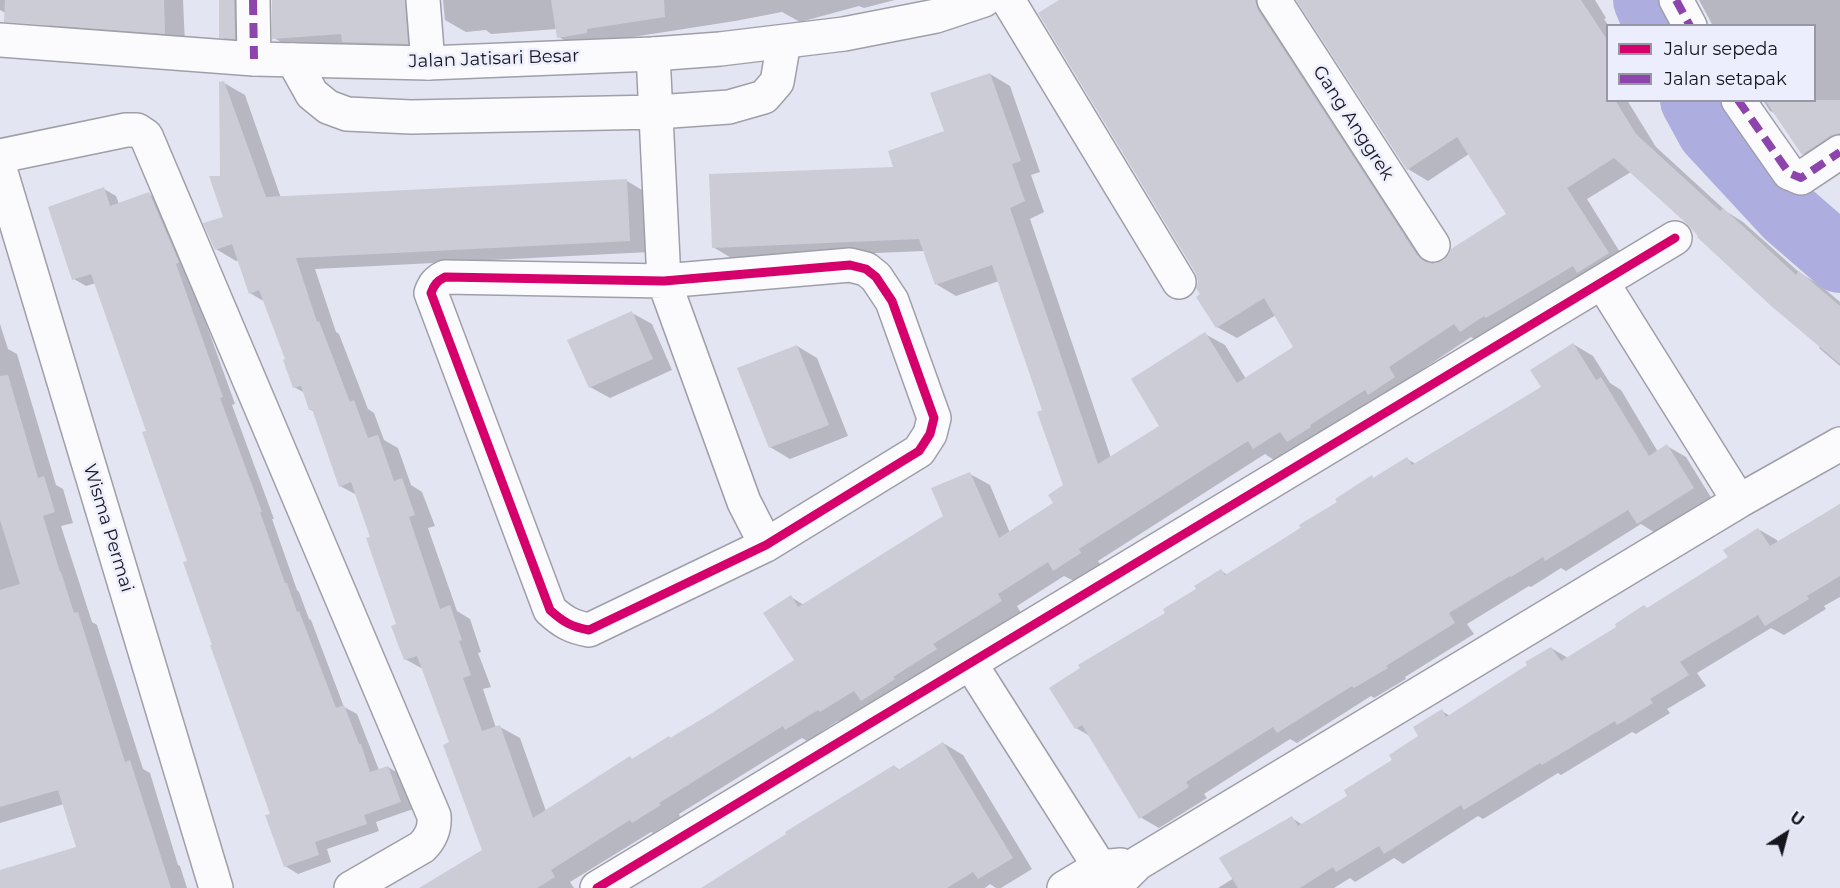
<!DOCTYPE html>
<style>
body{margin:0}
#map{position:relative;width:1840px;height:888px;overflow:hidden;background:#e4e5f2;font-family:Montserrat,sans-serif}
canvas{display:block}
.legend{position:absolute;left:1606px;top:24px;width:210px;height:78px;box-sizing:border-box;background:#edeefd;border:2px solid #9798a4;margin:0;padding:8px 10px;list-style:none;font-size:18px;color:#16161f}
.legend li{display:flex;align-items:center;gap:12px;height:30px}
.legend b{width:30px;border:2px solid #9798a4}
.north{position:absolute;left:1756px;top:804px;width:60px;height:60px;-webkit-text-stroke:4px #edeefd;paint-order:stroke;rotate:36deg;font-size:16px;font-weight:700;line-height:24px;text-align:center;color:#16161f}
.north::after{content:'';display:block;margin:auto;width:21px;height:27px;background:#16161f;clip-path:polygon(50% 0,100% 100%,50% 72%,0 100%)}
</style>
<div id="map">
<canvas width="1840" height="888"></canvas>
<ul class="legend">
<li><b style="height:8px;background:#d6006c"></b>Jalur sepeda</li>
<li><b style="height:8px;background:#8e44ad"></b>Jalan setapak</li>
</ul>
<div class="north">U</div>
</div>
<script>
const ctx = document.querySelector('canvas').getContext('2d');
ctx.lineJoin = 'round';
function paint(path, color) { ctx.fillStyle = color; ctx.fill(path, 'evenodd'); }
function trace(path, color, width, dash) { ctx.strokeStyle = color; ctx.lineWidth = width; ctx.lineCap = dash ? 'butt' : 'round'; ctx.setLineDash(dash || []); ctx.stroke(path); }
function drawText(font, color, halo, rows, align = 'center') {
  ctx.font = font + ' Montserrat,sans-serif'; ctx.lineWidth = 5; ctx.setLineDash([]); ctx.textBaseline = 'middle'; ctx.strokeStyle = halo; ctx.fillStyle = color; for (const [text, x, y, turn = 0] of rows) {
    ctx.save(); ctx.translate(x, y); ctx.rotate((+turn || 0) * Math.PI / 180); ctx.textAlign = isNaN(turn) ? turn : align; if (halo) ctx.strokeText(text, 0, 0); ctx.fillText(text, 0, 0); ctx.restore();
  }
}
const shadow = new Path2D(`
 M0 0H183L185 44 66 35 46 24 13 17 0 10Z
 M221 0H261L242 49 221 37Z
 M273 0H431L429 55 295 50 274 38Z
 M443 0H895L864 8 859 6 800 22 782 12 735 21 607 41 580 49 559 37 557 29 491 34 486 30 466 32 445 20Z
 M1062 0H1280L1278 23 1435 265 1443 262 1508 214 1469 154 1428 181 1408 169 1298 0H1595L1606 18 1604 19 1609 26 1608 100H1627L1656 147 1727 212 1743 222 1800 273 1820 285 1840 302V366L1819 348 1820 346 1631 172 1587 199 1628 265 1481 343 1471 337 1408 379 1415 389 1308 453 1296 446 1274 460 1265 454 1098 561 1101 565 1074 581 1064 576 1017 606 1021 613 841 723 838 721 807 741 802 738 679 814 680 817 653 833 651 832 570 882 574 888H422L484 850 451 743 423 669 405 659 398 625 357 495 340 486 314 412 310 409 305 393 294 387 287 360 265 302 250 293 239 260 236 261 216 249 224 218 221 177 224 83 245 95 281 198 627 181 647 193 650 252 315 269 336 332 339 334 368 409 374 413 384 440 398 448 411 485 422 492 435 526 428 528 457 611 470 619 481 652 478 653 491 687 483 689 496 728 500 727 520 738 546 811 669 737 672 739 796 661 791 597 804 605 945 517 970 474 990 485 1010 533 1055 504 1065 486 1044 411 999 281 956 296 936 284 924 251 733 259 713 247 895 168 946 132 990 74 1010 86 1040 172 1031 175 1044 212 1030 219 1111 458 1161 426 1205 334 1225 345 1246 379 1295 348 1276 315 1237 338 1217 327 1203 295 1196 272Z
 M1699 0H1840V154L1824 165 1803 154 1777 114 1770 111 1763 100H1814V26H1713Z
 M104 189 116 196 119 204 149 194 162 201 235 404 232 405 274 519H272L297 590 299 592 309 619 311 620 344 707 357 714 379 770 388 767 401 775 413 809 376 822 379 831 327 849 331 862 298 874 285 866 271 814 214 645 148 432 96 283 86 286 74 279Z
 M632 313 652 324 672 370 610 398 590 387Z
 M0 324 8 349 17 354 56 485 63 489 73 523 61 526 92 622 97 625 143 769 150 773 178 865 180 866 187 888H0V872L78 848 64 804 0 823Z
 M1573 344 1593 356 1610 383 1621 390 1658 452 1667 446 1686 457 1712 499 1657 534 1641 524 1566 571 1561 568 1531 587 1529 586 1467 624 1474 634 1405 677 1406 679 1374 698 1371 696 1297 743 1290 739 1204 794 1207 798 1159 828 1140 817 1090 736 1076 728 1167 613 1221 571 1228 575 1407 459 1416 464 1543 388Z
 M797 346 817 358 848 436 790 459 770 447Z
 M1840 504V597L1824 606 1826 609 1784 635 1771 628 1697 673 1706 686 1667 709 1670 713 1636 734 1632 732 1561 775 1558 773 1483 819 1478 816 1403 864 1394 858 1355 882 1350 878 1334 888H1218L1234 878 1292 818 1303 825 1349 796 1420 737 1442 711 1450 716 1529 665 1551 648 1568 658 1730 557 1758 529 1777 540 1778 543Z
 M943 743 963 755 1032 869 1001 888H996L990 884 985 888H704L894 766 900 770Z`);
const river = new Path2D(`
 M1647 0 1658 26
 M1694 100 1711 131 1787 213 1840 259`);
const building = new Path2D(`
 M5 0H164L165 34 4 22Z
 M219 0H234L235 39 219 38Z
 M272 0H405L408 44 342 42 341 34 272 39Z
 M551 0H664L665 17 587 29V33L557 38Z
 M1059 0H1255L1258 10 1417 255 1424 261 1433 264 1444 260 1449 254 1451 249 1506 214 1457 137 1407 170 1296 0H1581L1608 41V100H1615L1636 134 1720 211 1723 208 1796 275 1799 271 1840 306V364L1770 305 1697 237 1698 236 1685 222 1614 158 1567 188 1609 253 1577 273 1573 266 1486 318 1484 316 1460 332 1454 324 1389 367 1395 377 1368 395 1365 390 1310 425 1311 427 1287 442 1280 432 1253 449 1248 441 1079 549 1081 553 1053 571 1048 562 998 594 1002 601 933 644 937 649 893 677 895 679 861 701 854 691 820 712 818 710 785 730 783 726 659 803 661 805 632 823 630 820 551 870 555 877 537 888H419L482 850 443 745 449 742 417 656 404 660 391 626 396 624 366 538 370 537 351 482 339 487 312 409 309 410 301 386 293 388 283 360 285 359 259 290 249 294 232 244 215 250 203 223 223 217 209 176H220L219 82 224 81 266 197 627 179 630 241 296 258 317 322 319 321 350 402 354 400 368 438 378 435 394 481 402 478 415 515 409 517 440 609 450 605 462 640 459 641 471 675 463 678 482 731 500 725 533 818 630 756 632 759 669 736 670 738 712 713 794 660 763 613 791 595 798 607 943 516 931 488 970 472 999 538 1053 503 1048 495 1063 485 1037 412 1042 410 992 265 935 285 919 239 712 248 709 174 893 167 888 151 944 131 930 93 990 73 1021 161 1012 164 1025 201 1010 208 1098 464 1159 426 1131 379 1205 332 1237 383 1293 347 1264 298 1216 328 1196 297 1200 294 1196 288 1198 281 1195 272 1038 13Z
 M1765 100H1840V133L1830 136 1802 155Z
 M104 187 110 206 149 192 179 262 176 264 223 397 220 398 262 512H260L285 583H287L297 612 299 611 336 708 344 705 359 744H361L370 772 388 766 401 802 364 815 367 824 315 842 319 855 284 867 265 815 270 814 210 645H212L183 562 187 561 142 432 146 431 91 274 72 280 48 207Z
 M632 311 653 359 589 388 567 340Z
 M1573 343 1596 380 1601 377 1649 456 1667 444 1694 488 1637 524 1628 510 1545 561 1543 557 1511 577 1510 576 1449 613 1455 623 1386 666 1388 668 1354 688 1352 686 1277 733 1273 727 1186 782 1189 787 1139 819 1082 725 1075 729 1049 688 1080 668 1078 665 1165 613 1163 609 1196 589 1194 586 1221 569 1225 575 1301 528 1299 525 1337 502 1335 499 1372 475 1373 478 1407 457 1412 465 1541 387 1530 370Z
 M797 345 829 425 769 448 737 368Z
 M8 375 38 478 44 476 55 512 43 516 60 572H61L74 613 78 612 125 762 130 760 171 888H0V870L76 847 58 790 0 807V590L20 584 0 520V376Z
 M1840 504V576L1807 596 1809 599 1765 626 1758 615 1680 662 1689 675 1650 699 1653 703 1617 725 1615 721 1542 765 1540 763 1464 810 1461 805 1384 854 1379 846 1336 872 1333 867 1300 888H1238L1219 858 1292 816 1298 826 1347 796 1344 790 1392 760 1389 755 1418 736 1413 727 1442 709 1446 717 1527 665 1525 662 1551 647 1561 661 1616 627 1615 624 1644 605 1647 608 1728 557 1723 550 1758 528 1770 546Z
 M943 742 1013 858 978 879 973 872 947 888H701L786 834 785 832 894 765 898 770Z`);
const minor = new Path2D(`
 M253 0 254 59
 M423 0 428 63
 M1008 0 1179 282
 M1274 0 1433 245
 M1676 0 1690 26
 M653 54 664 281 744 502 766 545
 M293 60 312 94 328 107 347 114 411 117 657 112 729 107 764 97 777 82 784 42
 M1738 100 1789 173 1801 178 1840 152
 M0 156 126 130H137L146 136 434 816C435 829 431 838 422 847L351 888
 M0 169 216 888
 M850 265 866 269 876 277 892 301 934 418 930 434 919 451 766 545 589 630C572 627 563 622 550 610L431 293C434 285 437 281 445 277L664 281Z
 M1602 282 1739 501
 M970 663 1113 888
 M597 888 1675 238
 M1064 888 1099 867 1121 865
 M1113 888 1138 863 1739 501 1840 444`);
const tertiary = new Path2D(`
 M0 40 254 59 428 63 653 54 720 49 844 34 936 16 984 0`);
const quiet = new Path2D(`
 M253 0 254 59
 M1676 0 1690 26
 M1738 100 1789 173 1801 178 1840 152`);
const cycleway = new Path2D(`
 M850 265 866 269 876 277 892 301 934 418 930 434 919 451 766 545 589 630C572 627 563 622 550 610L431 293C434 285 437 281 445 277L664 281Z
 M597 888 1675 238`);
const streetNames = [
 ["Jalan Jatisari Besar",494,59,-2],
 ["Gang Anggrek",1353,123,57],
 ["Wisma Permai",108,528,73]
];
paint(shadow, '#0003');
trace(river, '#adaedf', 68);
paint(building, '#cbccd6');
trace(minor, '#9e9fa9', 36);
trace(tertiary, '#9e9fa9', 36);
trace(minor, '#fbfbfd', 33);
trace(tertiary, '#fbfbfd', 33);
trace(quiet, '#8e44ad', 8, [15, 8]);
trace(cycleway, '#d6006c', 9);
drawText('18px', '#16161f', '#edeefd', streetNames);
</script>
